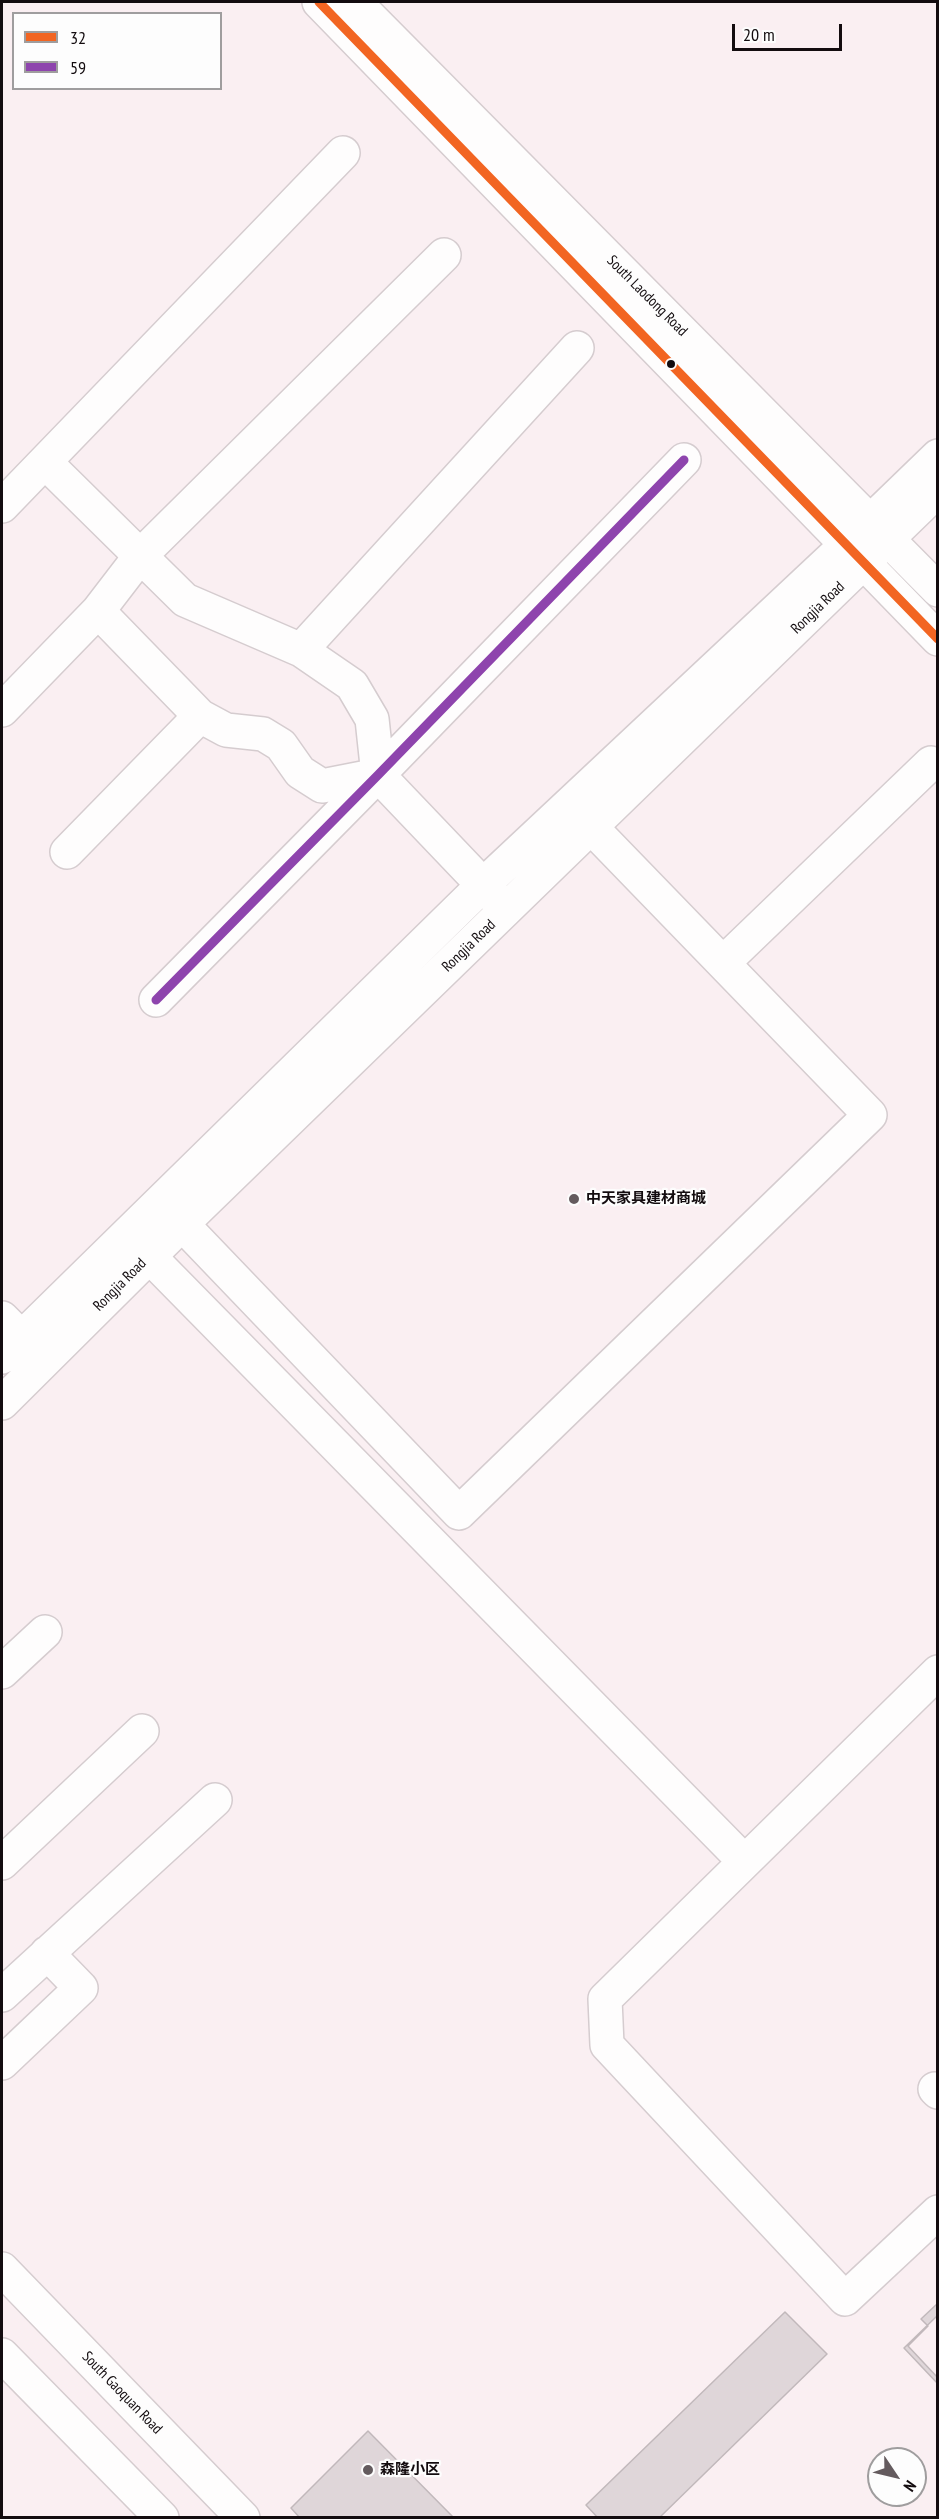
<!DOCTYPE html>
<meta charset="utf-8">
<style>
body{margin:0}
#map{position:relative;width:939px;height:2519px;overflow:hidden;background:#faeff2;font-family:"PT Sans Narrow",sans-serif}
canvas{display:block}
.frame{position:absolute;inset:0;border:3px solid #130c0f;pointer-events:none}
.legend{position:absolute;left:12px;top:12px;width:210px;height:78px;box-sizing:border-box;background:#fdfdfd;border:2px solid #9f9d9e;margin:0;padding:8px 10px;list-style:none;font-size:18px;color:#130c0f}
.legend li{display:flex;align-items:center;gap:12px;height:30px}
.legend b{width:30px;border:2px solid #9f9d9e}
.north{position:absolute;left:867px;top:2447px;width:60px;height:60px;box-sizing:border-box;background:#fdfdfd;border:2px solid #9f9d9e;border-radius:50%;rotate:125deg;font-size:16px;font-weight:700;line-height:24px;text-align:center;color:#130c0f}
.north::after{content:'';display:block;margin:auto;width:21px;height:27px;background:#645b5e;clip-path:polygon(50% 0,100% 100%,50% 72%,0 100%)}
.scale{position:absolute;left:732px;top:24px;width:110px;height:27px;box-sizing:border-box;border:3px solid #130c0f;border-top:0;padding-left:8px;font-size:18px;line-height:21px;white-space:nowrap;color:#130c0f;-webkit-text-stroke:4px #fdfdfd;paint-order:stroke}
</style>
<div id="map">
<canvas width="939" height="2519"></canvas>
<div class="frame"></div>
<ul class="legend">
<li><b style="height:8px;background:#f26522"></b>32</li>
<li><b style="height:8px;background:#8e44ad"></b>59</li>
</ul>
<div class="north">N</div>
<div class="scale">20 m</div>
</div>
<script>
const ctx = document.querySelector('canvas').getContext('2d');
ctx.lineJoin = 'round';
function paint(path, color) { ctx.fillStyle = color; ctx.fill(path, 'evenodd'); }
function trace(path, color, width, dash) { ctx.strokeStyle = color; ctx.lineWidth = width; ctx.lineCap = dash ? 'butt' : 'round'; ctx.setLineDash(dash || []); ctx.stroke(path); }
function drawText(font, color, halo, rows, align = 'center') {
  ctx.font = font + ' "PT Sans Narrow","Noto Sans SC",sans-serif'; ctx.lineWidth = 4.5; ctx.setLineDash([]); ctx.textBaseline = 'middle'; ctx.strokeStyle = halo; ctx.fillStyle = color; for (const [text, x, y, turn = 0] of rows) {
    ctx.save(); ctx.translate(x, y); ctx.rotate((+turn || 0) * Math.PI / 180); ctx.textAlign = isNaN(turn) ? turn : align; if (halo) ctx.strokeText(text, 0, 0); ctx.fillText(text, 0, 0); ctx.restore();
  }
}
const building = new Path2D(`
 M938 2303V2378L908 2346 928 2326 921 2319Z
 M785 2312 827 2354 659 2518H598L586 2505Z
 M938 2315V2384L904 2348Z
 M368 2431 454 2518H300L291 2508Z`);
const street = new Path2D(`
 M45 462 185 600 301 650 352 685 372 719 378 775 503 906
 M2 506 343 153
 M301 650 577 348
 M2 710 98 611
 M378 775 322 786 300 772 281 745 263 734 226 730 200 716 98 611 141 555 444 255
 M67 852 200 716
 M723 963 931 763
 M156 1000 378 775 684 460
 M182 1224 459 1513 870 1115 591 827
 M149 1256 744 1861
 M2 1318 21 1337
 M2 1672 45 1632
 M938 1672 605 1999 607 2045 845 2299 938 2212
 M2 1863 142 1731
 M2 1995 215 1800
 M2 2063 81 1988 47 1953
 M935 2089 938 2092`);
const secondary = new Path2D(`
 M319 2 938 639
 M355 2 938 590
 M2 1357 482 886 846 545 938 456
 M2 1403 182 1224 938 490
 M2 2269 243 2518
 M2 2355 162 2518`);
const bus1 = new Path2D(`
 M319 2 938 639`);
const bus2 = new Path2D(`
 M156 1000 378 775 684 460`);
const markers = [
 [671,364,5,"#130c0f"],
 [574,1199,6,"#645b5e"],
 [368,2470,6,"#645b5e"]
];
const streetNames = [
 ["South Laodong Road",647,296,45],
 ["Rongjia Road",818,608,-44],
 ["Rongjia Road",469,946,-44],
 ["Rongjia Road",120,1285,-45],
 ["South Gaoquan Road",122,2393,46]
];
const poiNames = [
 ["中天家具建材商城",586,1199],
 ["森隆小区",380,2470]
];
paint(building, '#dfd6d9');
trace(building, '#c1b8bb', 1.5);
trace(street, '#d5cccf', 36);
trace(secondary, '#d5cccf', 36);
trace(street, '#fefdfd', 33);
trace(secondary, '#fefdfd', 33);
trace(bus1, '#f26522', 9);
trace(bus2, '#8e44ad', 9);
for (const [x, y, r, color] of markers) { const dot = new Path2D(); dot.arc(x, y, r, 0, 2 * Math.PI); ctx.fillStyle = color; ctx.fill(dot); trace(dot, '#fdfdfd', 2); }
drawText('15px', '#130c0f', '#fdfdfd', streetNames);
drawText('bold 15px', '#130c0f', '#fdfdfd', poiNames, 'left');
</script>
